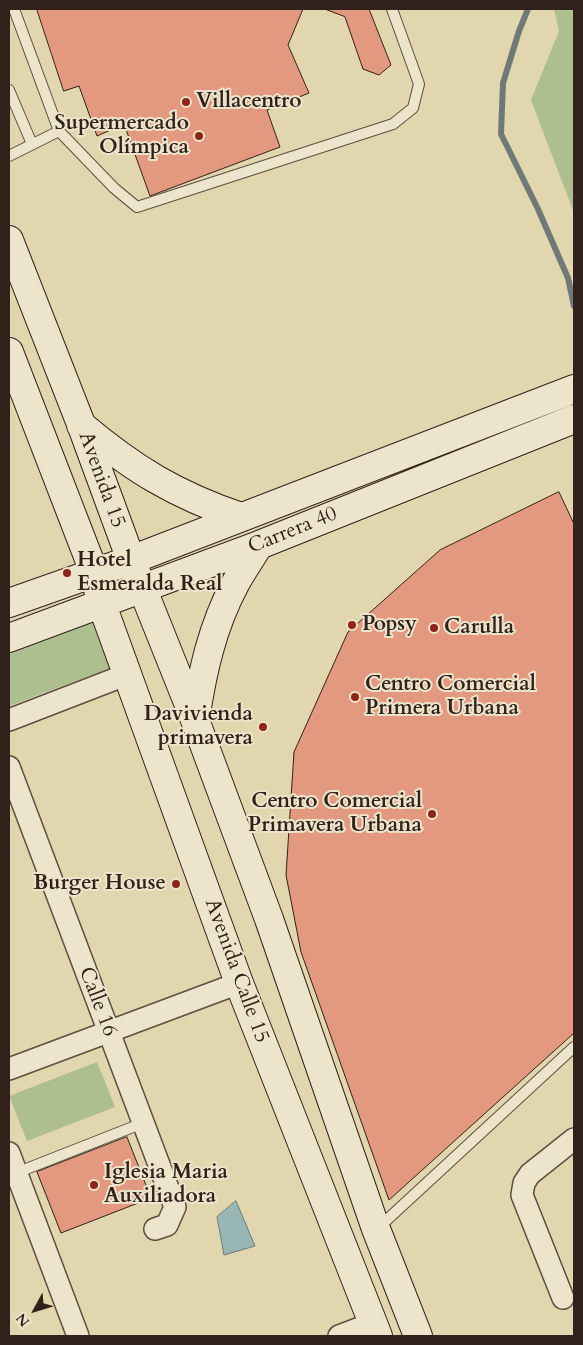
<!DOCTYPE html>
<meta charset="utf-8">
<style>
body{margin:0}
#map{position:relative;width:583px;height:1345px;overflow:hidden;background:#e2d6af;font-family:Cardo,serif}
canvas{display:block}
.frame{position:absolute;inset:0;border:10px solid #31211a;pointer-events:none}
.north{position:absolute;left:10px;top:1285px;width:50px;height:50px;-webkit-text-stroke:4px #ece4cb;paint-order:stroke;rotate:231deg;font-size:14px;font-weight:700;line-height:20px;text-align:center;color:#31211a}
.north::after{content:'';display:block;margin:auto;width:18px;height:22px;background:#31211a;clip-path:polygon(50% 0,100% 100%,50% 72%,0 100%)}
</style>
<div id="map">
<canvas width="583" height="1345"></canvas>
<div class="frame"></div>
<div class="north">N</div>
</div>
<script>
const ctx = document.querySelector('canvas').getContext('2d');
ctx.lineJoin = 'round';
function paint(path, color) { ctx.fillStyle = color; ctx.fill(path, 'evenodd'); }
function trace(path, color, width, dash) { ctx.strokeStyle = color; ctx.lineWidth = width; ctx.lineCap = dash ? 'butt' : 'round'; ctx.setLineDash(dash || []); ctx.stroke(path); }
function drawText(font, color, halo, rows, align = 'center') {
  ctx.font = font + ' Cardo,serif'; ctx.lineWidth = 4; ctx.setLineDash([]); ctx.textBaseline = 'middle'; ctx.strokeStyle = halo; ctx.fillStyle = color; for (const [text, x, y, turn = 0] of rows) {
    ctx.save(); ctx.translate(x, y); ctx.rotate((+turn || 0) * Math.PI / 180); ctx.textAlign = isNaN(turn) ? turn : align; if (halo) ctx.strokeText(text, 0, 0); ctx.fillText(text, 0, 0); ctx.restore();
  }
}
const green = new Path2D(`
 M554 9H574V213L531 100 559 31Z
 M95 620 113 667 9 706V652Z
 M97 1062 115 1107 27 1141 9 1096Z`);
const water = new Path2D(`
 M236 1201 255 1246 224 1255 217 1217Z`);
const stream = new Path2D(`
 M528 9 519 31 503 83 501 134 538 209 568 278 574 306`);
const building = new Path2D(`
 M37 9H303L288 45 309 93 267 110 280 147 150 196 124 124 97 136 79 86 64 91Z
 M325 9H369L391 65 379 75 363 69 345 17Z
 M559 492 574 524V1033L389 1200 301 952 286 875 294 752 348 632 440 550Z
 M127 1137 151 1198 61 1233 37 1172Z`);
const lane = new Path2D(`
 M14 9 59 131
 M9 90 32 144
 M9 156 59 131 114 188 137 207 393 124 413 108 419 84 392 9
 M16 1173 143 1123
 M377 1229 574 1047`);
const street = new Path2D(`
 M9 720 128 674
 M9 767 175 1207 167 1225 155 1229
 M9 1069 239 983
 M9 1153 78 1336
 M563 1298 522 1195 524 1183 530 1174 574 1139
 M339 1336 373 1323`);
const secondary = new Path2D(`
 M9 240 81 424 131 560 195 720 269 919 376 1229 418 1336
 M9 352 94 572 101 602 239 983 378 1336
 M81 425C133 469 176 495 241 517
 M9 603 131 560 574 389
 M9 638 259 545 574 419
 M195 720C202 673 212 627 235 584 242 571 251 558 259 545`);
const markers = [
 [186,102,5,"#8f2418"],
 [199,136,5,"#8f2418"],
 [67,573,5,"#8f2418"],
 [352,625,5,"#8f2418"],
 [434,628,5,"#8f2418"],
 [355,697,5,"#8f2418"],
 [263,727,5,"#8f2418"],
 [432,814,5,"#8f2418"],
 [176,884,5,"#8f2418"],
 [94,1185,5,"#8f2418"]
];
const poiNames = [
 ["Villacentro",196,102],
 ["Supermercado",189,124,"right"],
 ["Olímpica",189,148,"right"],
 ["Hotel",77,561],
 ["Esmeralda Real",77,585],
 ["Popsy",362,625],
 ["Carulla",444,628],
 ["Centro Comercial",365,685],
 ["Primera Urbana",365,709],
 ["Davivienda",253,715,"right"],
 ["primavera",253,739,"right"],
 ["Centro Comercial",422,802,"right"],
 ["Primavera Urbana",422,826,"right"],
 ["Burger House",166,884,"right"],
 ["Iglesia Maria",104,1173],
 ["Auxiliadora",104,1197]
];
const streetNames = [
 ["Avenida 15",101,480,70],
 ["Carrera 40",293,531,-22],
 ["Avenida Calle 15",236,971,70],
 ["Calle 16",97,1002,69]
];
paint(green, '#aebf8f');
paint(water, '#99b6b6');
trace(water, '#6f7a78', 1);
trace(stream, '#6f7a78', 6);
paint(building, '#e2997f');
trace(building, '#31211a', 1);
trace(lane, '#5d4e3f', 12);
trace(street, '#5d4e3f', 24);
trace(secondary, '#31211a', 30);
trace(lane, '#ece4cb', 10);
trace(street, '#ece4cb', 21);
trace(secondary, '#ece4cb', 28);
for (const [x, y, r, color] of markers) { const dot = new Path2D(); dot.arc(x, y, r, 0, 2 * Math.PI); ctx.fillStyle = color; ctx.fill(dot); trace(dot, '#ece4cb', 2); }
drawText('bold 21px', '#31211a', '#ece4cb', poiNames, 'left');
drawText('21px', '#31211a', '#ece4cb', streetNames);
</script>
